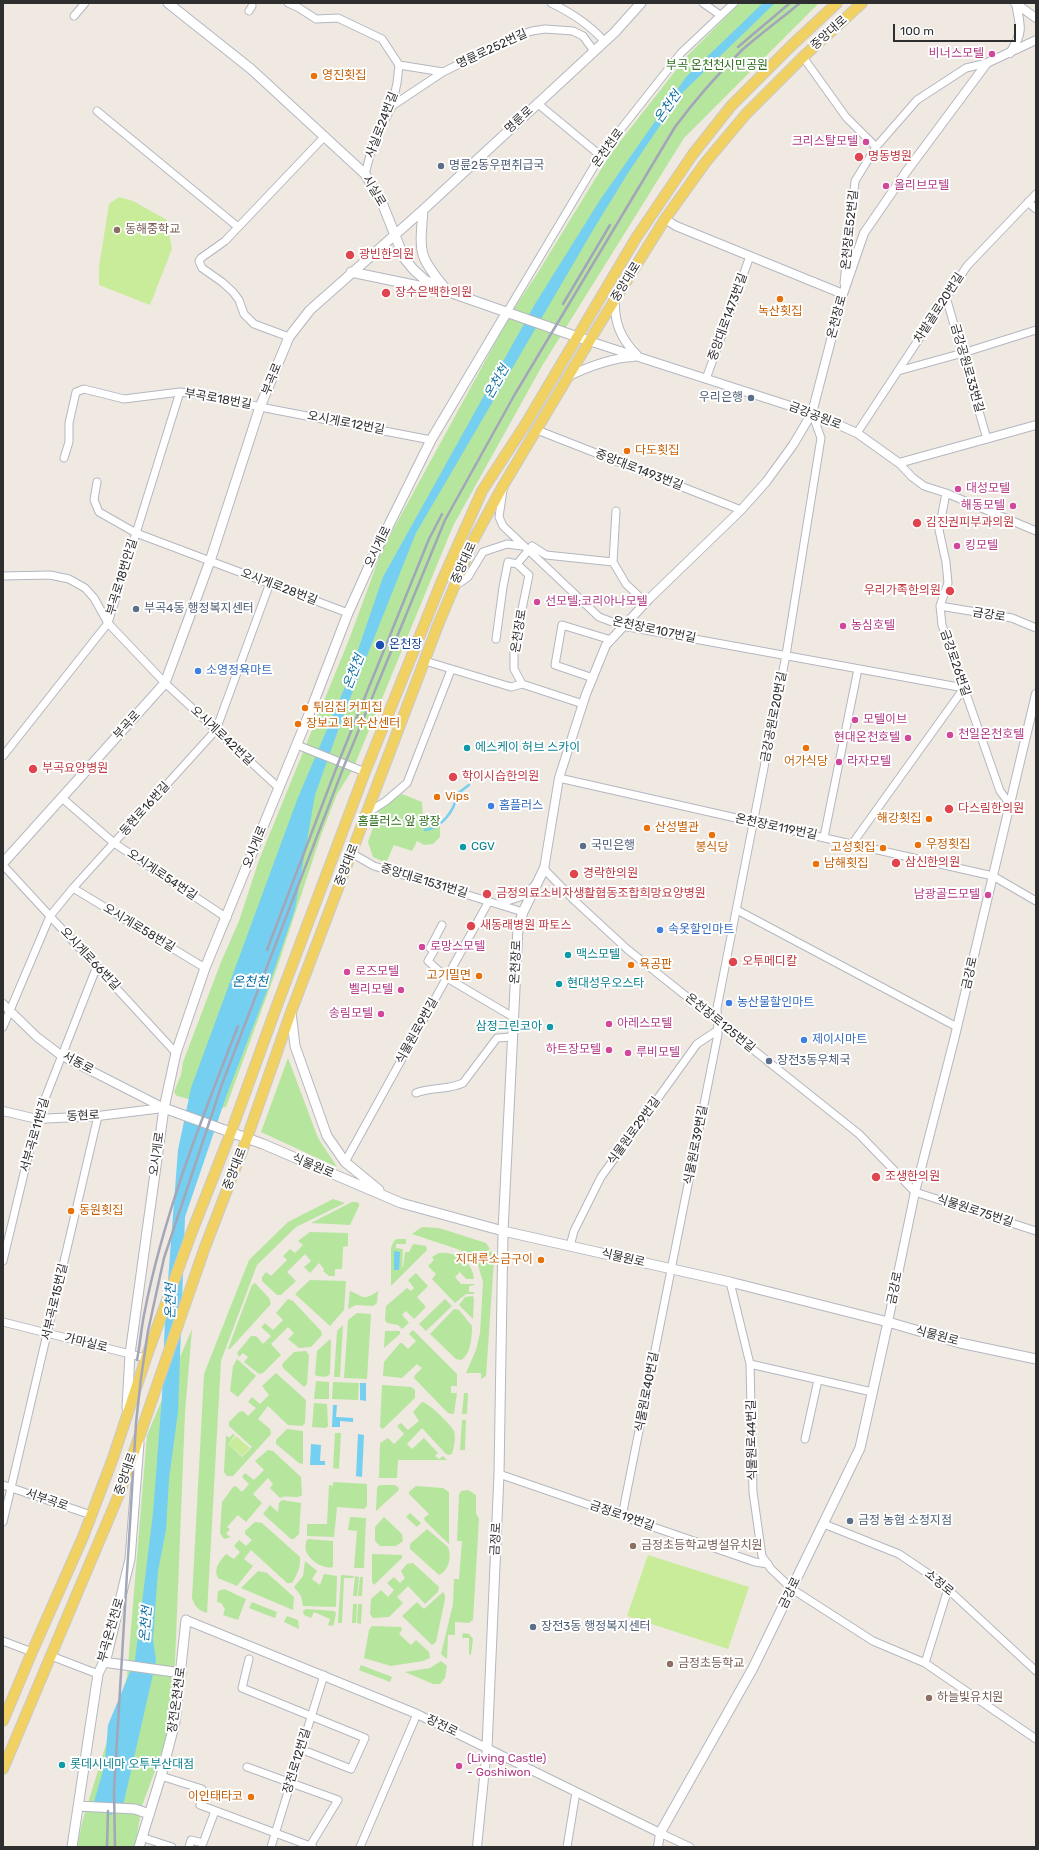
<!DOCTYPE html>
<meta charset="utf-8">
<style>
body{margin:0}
#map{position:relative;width:1039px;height:1850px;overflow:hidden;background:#efe9e1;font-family:Rubik,sans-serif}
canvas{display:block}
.frame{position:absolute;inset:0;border:4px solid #2e2e2e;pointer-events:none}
.scale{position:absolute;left:893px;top:24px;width:123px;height:18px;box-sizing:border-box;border:2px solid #2e2e2e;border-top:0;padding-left:5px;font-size:12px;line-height:14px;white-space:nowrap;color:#2e2e2e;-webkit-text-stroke:3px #fff;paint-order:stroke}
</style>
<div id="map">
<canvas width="1039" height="1850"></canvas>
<div class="frame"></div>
<div class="scale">100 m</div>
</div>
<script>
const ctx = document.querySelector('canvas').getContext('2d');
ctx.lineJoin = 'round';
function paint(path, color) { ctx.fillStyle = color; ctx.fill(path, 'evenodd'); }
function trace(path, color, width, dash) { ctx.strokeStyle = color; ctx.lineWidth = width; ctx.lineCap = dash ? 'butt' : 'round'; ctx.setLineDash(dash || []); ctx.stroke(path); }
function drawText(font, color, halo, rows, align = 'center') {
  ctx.font = font + ' Rubik,"Noto Sans KR",sans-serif'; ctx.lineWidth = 4; ctx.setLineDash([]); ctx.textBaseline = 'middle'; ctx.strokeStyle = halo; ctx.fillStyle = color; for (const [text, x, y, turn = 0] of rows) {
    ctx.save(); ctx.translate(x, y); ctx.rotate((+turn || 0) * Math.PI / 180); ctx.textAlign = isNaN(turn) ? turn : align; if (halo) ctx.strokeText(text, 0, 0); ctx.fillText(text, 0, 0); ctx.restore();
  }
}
const green = new Path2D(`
 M740 3H819L684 138 542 366 453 526 353 769 337 794 320 838 277 968 226 1107 222 1108 177 1096 174 1092 181 1075 183 1062 221 962 239 921 259 860 350 637 382 550 513 310 537 274 611 153 687 56Z
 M402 794 422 802 423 818 434 819 440 826V837L433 844 424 845 417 841 412 851 394 845 386 863 373 857 368 842 380 807Z
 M288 1058 318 1138 337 1167 261 1132Z
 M333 1199 345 1203 296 1227 257 1265 221 1361 207 1613C198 1610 195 1607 192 1598L204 1374 249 1260 288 1222Z
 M352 1202H356L359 1203V1206L350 1225 311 1223Z
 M422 1227 439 1228 486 1243 490 1249 475 1259 460 1250 412 1234Z
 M310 1232 348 1233V1246L343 1247 342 1269H335V1276H329L323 1271 324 1269 319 1263 310 1273 304 1267 311 1261 305 1254 287 1272 296 1281 281 1295H277L262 1281V1277L266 1272 271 1276 287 1260 283 1256 290 1249 295 1253 303 1245 298 1241Z
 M397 1239H406V1244H396V1248L403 1249 402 1266 403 1267 405 1252H409L413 1244 426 1246 427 1250 391 1286V1248L394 1241Z
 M491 1251 494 1253V1260L486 1376 481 1379V1373H466L476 1350 480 1333 483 1282 477 1261Z
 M439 1253C454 1251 473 1261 474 1279H466L460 1272 455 1277 461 1284H474V1285L469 1286V1292H474V1294H466L455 1303 432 1279 436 1274 428 1266 434 1260 432 1257Z
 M416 1273 428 1286 417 1297 426 1307 414 1319 406 1311 402 1315 409 1323 402 1329 398 1325 387 1323 385 1320 386 1306 407 1288 411 1291 414 1288 408 1280Z
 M310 1280 346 1281 344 1310 330 1326 295 1294Z
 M255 1283 269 1298 271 1304 230 1349H228L250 1290 252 1285Z
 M350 1291C364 1296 362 1302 378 1291L377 1303 373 1306 356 1305 348 1309Z
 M473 1296 474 1299 473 1319 459 1305 465 1297Z
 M288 1299 293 1301 321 1331 322 1335 311 1347 299 1348 288 1339 294 1333 288 1327 271 1344 281 1355 263 1373 259 1374 244 1362 248 1357 243 1353 239 1357 237 1353 251 1336H256L263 1344 271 1336 261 1327 265 1323 273 1330 283 1320 276 1313Z
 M445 1299 452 1306 426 1331 419 1324Z
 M454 1309 459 1310 472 1326C472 1336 471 1355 461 1360L456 1359 430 1334Z
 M357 1313 371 1314 367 1379 344 1378 348 1320Z
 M343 1325 340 1377H334L337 1331Z
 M192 1329 185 1413 175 1662 166 1741 142 1806 135 1847H77L83 1819 127 1677 147 1435Z
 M413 1330 457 1374V1386H451V1393H457L454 1414 448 1413 414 1378 415 1375 422 1368 417 1364 402 1378 383 1376 384 1362 400 1343H402L408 1349 416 1341 409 1334Z
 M385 1331H400V1334L384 1348Z
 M330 1339 331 1341 330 1374C327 1378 319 1377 315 1375L317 1351Z
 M306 1351 309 1355 307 1384 304 1387 283 1368 282 1364 294 1352Z
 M237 1359 256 1376 238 1397 230 1391 233 1366Z
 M276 1373 306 1400 305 1423 302 1426 288 1425 268 1406 258 1419 270 1429 271 1434 233 1476H227L224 1472 226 1435 229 1438 233 1434 235 1435 228 1444 242 1457 252 1447 229 1426V1422L239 1412 243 1411 248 1416 256 1408 248 1402 252 1397 260 1404 269 1395 262 1386Z
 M316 1381 329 1382V1399H314Z
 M333 1382 359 1383 358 1400 332 1399Z
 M382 1385 411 1387 415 1390V1398L383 1429 380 1427Z
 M464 1393H468L467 1414H462Z
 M422 1402C428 1402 451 1425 454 1431 456 1437 454 1448 452 1454L448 1455 445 1453 422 1428 407 1444 412 1449 424 1438 438 1453 435 1456 439 1459 443 1456 447 1460H398L397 1478H379L380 1443 388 1438 394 1444 404 1434 397 1426 401 1423 408 1430 419 1421 413 1412Z
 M314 1403 327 1404 328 1426 326 1428 312 1427Z
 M462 1420H466L465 1450H460Z
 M287 1429 303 1431V1464L299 1463 276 1444V1440Z
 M335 1433H341L339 1469 333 1468Z
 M268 1450 273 1451 301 1477 302 1495C296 1500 287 1494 280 1498L270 1488 273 1484 268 1478 253 1494 262 1503 246 1522 238 1515 227 1527 230 1529 226 1534 231 1537 224 1539 220 1533 222 1502 233 1487 236 1486 242 1492 249 1484 242 1477 245 1473 254 1480 264 1470 255 1461Z
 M333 1482 367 1484V1506L364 1509 337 1507 334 1537 307 1536V1524H327L329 1485 333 1486Z
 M381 1485H395L399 1488 398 1491 376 1511 377 1488 378 1486Z
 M416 1486 443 1488 449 1492V1544L425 1521 424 1518 429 1514 409 1494V1492Z
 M468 1490 476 1495V1513L479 1519 473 1620 469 1623 455 1622V1635H448L447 1659 441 1654 453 1604 454 1579H459L462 1541H457L459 1495 461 1491Z
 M282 1500 301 1503 299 1534 294 1539H291L263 1514 270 1505 278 1512 279 1503Z
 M410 1513 421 1523 417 1527 406 1517Z
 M350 1517 366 1518 364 1568H354L357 1531 348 1530Z
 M384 1517 402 1534 403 1541 396 1546H380L375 1541V1527Z
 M255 1522 262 1523 300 1557C301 1567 297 1575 292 1583H287L251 1550 244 1559 253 1566 237 1586 218 1578C213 1568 220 1561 226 1554L234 1559 240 1552 234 1546 239 1540 246 1546 252 1540 245 1534V1531Z
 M427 1529 448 1547C452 1557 449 1570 439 1575L410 1549V1544Z
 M308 1539 333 1541V1567C324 1570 309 1560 306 1551 305 1548 306 1544 306 1541Z
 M372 1554 402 1555V1558L374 1585 372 1582Z
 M305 1561 317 1571 312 1579 320 1585 324 1574 337 1576 336 1607 303 1606 301 1596 294 1587 303 1576Z
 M413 1563 439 1587 438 1592 425 1604 408 1586 397 1597 403 1603 389 1617 373 1618 370 1614 371 1599 381 1590 388 1597 394 1590 387 1583 394 1577 400 1583 405 1578 401 1571 407 1564Z
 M258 1571 267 1573 294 1597 293 1610 241 1588Z
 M341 1575 354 1576 353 1578H344L342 1623H338Z
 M355 1576 359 1577 357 1596H353Z
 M360 1577H363L362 1596H358Z
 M224 1589 246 1599 238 1620 223 1615 225 1609 221 1603 217 1602 218 1591Z
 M443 1592 445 1595V1599L436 1642 432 1645 402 1616 417 1602 424 1609Z
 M252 1602 277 1612 275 1618 249 1608Z
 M353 1604H357L356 1623H352Z
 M358 1604H362L361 1624 357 1623Z
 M306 1609 334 1611 336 1613 334 1624 332 1626 328 1625 330 1619 314 1612 311 1618 304 1615 303 1611Z
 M287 1616 298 1620 299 1629 284 1622Z
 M372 1626 401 1627 402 1630 399 1634 411 1645 416 1640 429 1652 430 1658 423 1661 391 1666 364 1658 369 1630Z
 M463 1633 469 1634 473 1639 471 1655 469 1654V1638H462Z
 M441 1661 447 1666 445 1678 440 1684H433L405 1672 430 1668Z
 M361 1665 392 1677 390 1682 359 1670Z`);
const pitch = new Path2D(`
 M119 197 133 201 167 220 172 249 150 305 99 285V267L109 204Z
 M236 1436 250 1448 242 1456 228 1444Z
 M648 1555 749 1587 728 1649 627 1616Z`);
const water = new Path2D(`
 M763 3H775L682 93 628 173 596 225 416 533 345 711 315 795 295 909 268 988 227 1094 185 1217 178 1412 169 1479 166 1530 158 1571 153 1639 156 1661 123 1806 111 1815 94 1802 105 1764 108 1725 135 1660 153 1513 162 1396 165 1320 178 1150 191 1088 297 800 347 682 383 577 535 304 600 200 686 77Z
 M394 1251 400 1252 399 1270H394Z
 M360 1383H366V1401L360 1400Z
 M333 1405H337L336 1417 353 1418V1422L340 1421V1427H332Z
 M358 1434 364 1435 362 1477 356 1476Z
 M311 1444 321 1445 320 1461H325V1465H310Z`);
const stream = new Path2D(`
 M425 830C442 828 455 810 457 794L469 785`);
const minor = new Path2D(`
 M288 3 299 8 316 19 338 18 382 39 399 65 397 83 392 106 373 144 365 174
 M551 3C572 13 589 24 604 41
 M703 3 720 15
 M249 11 252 6
 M74 16 85 3
 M803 57 846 117 876 147
 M399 65 443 72
 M537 103 601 156
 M392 106 443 72 517 36 532 31 545 29 573 31 583 36 594 51
 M97 111 238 227
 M1028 202 1036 209
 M844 283 855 181 876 147 917 100 966 68 987 63
 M946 297 987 439
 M507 312 602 153 681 53 734 3
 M289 337 254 324 244 314 239 300 233 292 222 282 202 268 199 261 201 258 225 241 325 136
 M898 371 963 353 1036 330
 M706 379 750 256
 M537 430 741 510
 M857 433 967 266 1036 194
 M64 458 69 442V423L76 392 84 389 124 399 180 392 215 396 260 407 431 440
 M899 463 912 477 924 486 946 493 1036 531
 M97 482 94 500 99 512 136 533 348 613
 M503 490 499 517 503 526 599 617 623 626 964 688 852 844
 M946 493 939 530 946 562 948 583 940 606 942 625 1000 791 1009 803
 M613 562 616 511
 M3 576 50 575 69 579 85 588 94 598 108 623 165 683 279 788
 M455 586 468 577 483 552 507 544 522 546
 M940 606 1012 618 1036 628
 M496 639 503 587 508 562 517 564
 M425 661 511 687 522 684
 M593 678 555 665 562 625 611 640
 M583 704 522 684 514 669V648L529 575 517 564 532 546 546 555 613 562 626 584 646 603
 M297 745 365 772
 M3 756 108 623 180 392
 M559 778 993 876 1036 901
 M62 798 114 843 227 918
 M366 814 386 801 407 783 451 670
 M824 837 858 669
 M351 853 374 866 523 912
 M3 865 176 1053
 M544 869 575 901 627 949 859 1134 915 1192 1036 1231
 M73 888 205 968
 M498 904 523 896 535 885
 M737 910 957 1027
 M442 925 430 948 434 951 428 961 447 978 513 1017
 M3 1027 50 916 73 888 216 730 270 583
 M416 1093C431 1087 449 1090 463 1083L497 1038 512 1037
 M345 1162 489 901
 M570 1246 574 1231 601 1177 697 1044 718 1030
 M3 1261 37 1119 97 966
 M730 1282 750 1364 753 1492 762 1556 771 1569 792 1589 873 1641 925 1663 1036 1739
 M3 1322 146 1358
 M750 1364 872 1392
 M805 1439 818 1380
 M499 1474 755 1562 768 1564
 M3 1485 91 1515
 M622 1516 718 1034 717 1008 786 655 821 438 812 413
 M3 1522 98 1116
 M824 1524 899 1554 939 1581 1036 1671
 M3 1641 32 1652
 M51 1656 98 1674
 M249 1659 242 1688 365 1738 351 1769 308 1752
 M925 1663 948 1589
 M247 1767 338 1800 310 1846
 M161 1776 202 1789 200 1805 313 1847
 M660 1833 690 1847
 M141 1837 172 1847
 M189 1847 191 1840 203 1843 215 1811
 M271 1847 324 1675
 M360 1847 417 1714
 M567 1847 576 1792`);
const tertiary = new Path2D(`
 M1015 3 1036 18
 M1010 53C1023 33 1021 27 1016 4
 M665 219 676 226 843 294
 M615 299C614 322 620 338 637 355
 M589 341 812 413 857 433 899 463 1036 425
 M569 376C588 367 612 358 633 357
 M544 869 559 778 586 694 606 645 650 598 741 510 766 482 793 445 812 413 843 294 864 233 906 172 987 63 1036 40
 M3 1004 37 1037 62 1056 164 1108
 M3 1111 37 1119 98 1116 163 1108
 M888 1322 915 1192 954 1040 1036 694
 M186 1620 417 1714 660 1833 658 1847
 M477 1847 487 1748`);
const secondary = new Path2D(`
 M168 3 251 69 365 174 383 205 404 258 413 269 425 280 449 292 589 341
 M423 210C420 252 417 255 445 288
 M351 272 438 290
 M3 863 165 683 210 561 260 407 289 337 310 310 423 210 615 32 641 3
 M291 1012 295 1046 327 1136 345 1162 379 1190
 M164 1108 263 1144 401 1203 503 1231 730 1282 888 1322 960 1343 1036 1359
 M127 1408 130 1354 164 1108 176 1053 205 968 310 712 348 613 375 553 431 440 507 312
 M103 1662 181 1673
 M487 1748 499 1474 503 1231 518 928 523 912 544 869
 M78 1806 135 1809 149 1814
 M660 1833 753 1668 860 1448 888 1322
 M72 1847 98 1674 107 1655 130 1559 139 1443
 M139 1847 161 1776 175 1722 186 1620`);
const primary = new Path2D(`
 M3 1721 32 1652 83 1537 113 1458 146 1358 191 1234 231 1132 276 1008 365 772 441 583 482 491 525 425 636 238 693 154 731 106 792 45 837 3
 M3 1769 120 1492 205 1247 247 1138 291 1012 438 625 475 537 504 484 599 325 665 219 705 163 746 114 803 57 862 3`);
const rail = new Path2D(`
 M738 47 790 3
 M563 304 610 225
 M267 950 339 761 429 539 442 514
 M137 1360C140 1345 141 1330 144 1315 163 1216 201 1120 238 1026
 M107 1847 108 1811
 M115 1847 114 1790 136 1423 141 1378 148 1331 164 1258 222 1084 344 766 445 520 515 394 675 127C695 100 717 75 741 51 760 34 781 19 800 3`);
const markers = [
 [992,54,4,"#d1479c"],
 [314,76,4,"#e8710a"],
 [866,142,4,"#d1479c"],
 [859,157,5,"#e0444e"],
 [441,166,4,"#5c6f8a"],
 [886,186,4,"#d1479c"],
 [117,230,4,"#8d6e63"],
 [350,255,5,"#e0444e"],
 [386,293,5,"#e0444e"],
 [780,299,4,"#e8710a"],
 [751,398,4,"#5c6f8a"],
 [627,451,4,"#e8710a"],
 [958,489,4,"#d1479c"],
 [1013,506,4,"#d1479c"],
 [917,523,5,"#e0444e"],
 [957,546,4,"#d1479c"],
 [950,591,5,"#e0444e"],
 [537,602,4,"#d1479c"],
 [136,609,4,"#5c6f8a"],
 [843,626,4,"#d1479c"],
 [380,645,5,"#1a4fb4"],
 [198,671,4,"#3f7fe0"],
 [305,708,4,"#e8710a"],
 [855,720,4,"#d1479c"],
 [298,724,4,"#e8710a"],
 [950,735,4,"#d1479c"],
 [908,738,4,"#d1479c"],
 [467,748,4,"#0f9aa8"],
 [806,748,4,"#e8710a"],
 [839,762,4,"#d1479c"],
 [33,769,5,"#e0444e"],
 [453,777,5,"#e0444e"],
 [437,797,4,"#e8710a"],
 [491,806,4,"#3f7fe0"],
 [949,809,5,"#e0444e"],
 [929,819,4,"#e8710a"],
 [647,828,4,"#e8710a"],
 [712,835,4,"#e8710a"],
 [918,845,4,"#e8710a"],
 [583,846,4,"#5c6f8a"],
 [463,847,4,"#0f9aa8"],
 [883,848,4,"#e8710a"],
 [896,863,5,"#e0444e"],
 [816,864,4,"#e8710a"],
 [574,874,5,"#e0444e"],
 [487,894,5,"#e0444e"],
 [988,895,4,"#d1479c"],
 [471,926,5,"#e0444e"],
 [660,930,4,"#3f7fe0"],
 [422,947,4,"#d1479c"],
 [568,955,4,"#0f9aa8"],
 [733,962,5,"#e0444e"],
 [631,965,4,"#e8710a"],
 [347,972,4,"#d1479c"],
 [479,976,4,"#e8710a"],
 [559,984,4,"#0f9aa8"],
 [401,990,4,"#d1479c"],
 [729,1003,4,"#3f7fe0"],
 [381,1014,4,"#d1479c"],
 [609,1024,4,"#d1479c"],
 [550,1027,4,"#0f9aa8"],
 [804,1040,4,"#3f7fe0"],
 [609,1050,4,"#d1479c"],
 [628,1053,4,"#d1479c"],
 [769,1061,4,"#5c6f8a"],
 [876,1177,5,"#e0444e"],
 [71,1211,4,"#e8710a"],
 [541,1260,4,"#e8710a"],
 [850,1521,4,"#5c6f8a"],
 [633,1546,4,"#8d6e63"],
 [533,1627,4,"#5c6f8a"],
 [670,1664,4,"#8d6e63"],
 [929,1698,4,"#8d6e63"],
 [62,1765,4,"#0f9aa8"],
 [459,1766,4,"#d1479c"],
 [251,1797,4,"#e8710a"]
];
const streetNames = [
 ["중앙대로",829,33,-42],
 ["명륜로252번길",492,49,-25],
 ["명륜로",519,120,-43],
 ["사실로24번길",382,125,-69],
 ["온천천로",608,148,-54],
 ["시실로",374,191,59],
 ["온천장로52번길",850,230,-84],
 ["중앙대로",626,282,-58],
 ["차밭골로20번길",939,308,-57],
 ["중앙대로1473번길",728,317,-70],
 ["온천장로",837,317,-75],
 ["금강공원로33번길",967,368,74],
 ["부곡로",272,379,-68],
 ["부곡로18번길",218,399,10],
 ["금강공원로",815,416,21],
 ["오시게로12번길",346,423,11],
 ["중앙대로1493번길",639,470,21],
 ["오시게로",378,547,-64],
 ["중앙대로",464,563,-66],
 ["부곡로18번안길",122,577,-73],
 ["오시게로28번길",279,587,21],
 ["금강로",989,615,9],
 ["온천장로107번길",654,630,12],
 ["온천장로",519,631,-81],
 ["금강로26번길",955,663,71],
 ["금강공원로20번길",774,717,-79],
 ["부곡로",127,725,-48],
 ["오시게로42번길",222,736,43],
 ["동현로16번길",145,809,-48],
 ["온천장로119번길",776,827,12],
 ["오시게로",255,847,-68],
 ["중앙대로",347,865,-69],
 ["오시게로54번길",162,875,34],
 ["중앙대로1531번길",424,881,17],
 ["오시게로58번길",139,928,31],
 ["오시게로66번길",90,959,47],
 ["온천장로",516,962,-87],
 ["금강로",970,973,-77],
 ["온천장로125번길",720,1023,39],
 ["식물원로9번길",417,1031,-61],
 ["서동로",78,1063,28],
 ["동현로",83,1116,-3],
 ["식물원로29번길",634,1131,-54],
 ["서부곡로11번길",35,1135,-74],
 ["식물원로39번길",696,1145,-79],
 ["오시게로",157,1154,-82],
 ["식물원로",313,1166,23],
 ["중앙대로",235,1169,-69],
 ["식물원로75번길",975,1211,18],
 ["식물원로",623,1258,13],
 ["금강로",895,1288,-78],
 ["서부곡로15번길",55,1302,-77],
 ["식물원로",937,1336,15],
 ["가마실로",86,1343,14],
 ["식물원로40번길",647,1392,-79],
 ["식물원로44번길",752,1440,-91],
 ["중앙대로",126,1474,-71],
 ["서부곡로",47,1500,19],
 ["금정로19번길",622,1516,19],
 ["금정로",496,1539,-87],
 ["소정로",939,1583,39],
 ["금강로",790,1593,-64],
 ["부곡온천천로",111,1630,-74],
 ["장전온천천로",177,1700,-82],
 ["장전로",442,1726,26],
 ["장전로12번길",297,1761,-73]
];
const hotelNames = [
 ["비너스모텔",984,54,"right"],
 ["크리스탈모텔",858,142,"right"],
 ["올리브모텔",894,186],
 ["대성모텔",966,489],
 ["해동모텔",1005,506,"right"],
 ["킹모텔",965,546],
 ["선모텔;코리아나모텔",545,602],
 ["농심호텔",851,626],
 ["모텔이브",863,720],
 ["천일온천호텔",958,735],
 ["현대온천호텔",900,738,"right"],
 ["라자모텔",847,762],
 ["남광골드모텔",980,895,"right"],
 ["로망스모텔",430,947],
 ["로즈모텔",355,972],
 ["벨리모텔",393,990,"right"],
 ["송림모텔",373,1014,"right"],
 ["아레스모텔",617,1024],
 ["하트장모텔",601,1050,"right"],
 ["루비모텔",636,1053],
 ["(Living Castle)",467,1759],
 ["- Goshiwon",467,1773]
];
const parkNames = [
 ["부곡 온천천시민공원",717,66],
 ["홈플러스 앞 광장",399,822]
];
const foodNames = [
 ["영진횟집",322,76],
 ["녹산횟집",780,312,"center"],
 ["다도횟집",635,451],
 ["튀김집 커피집",313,708],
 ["장보고 회 수산센터",306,724],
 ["어가식당",806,762,"center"],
 ["Vips",445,797],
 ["해강횟집",921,819,"right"],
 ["산성별관",655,828],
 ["우정횟집",926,845],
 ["봉식당",712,848,"center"],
 ["고성횟집",875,848,"right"],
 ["남해횟집",824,864],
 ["육공판",639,965],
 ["고기밀면",471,976,"right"],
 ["동원횟집",79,1211],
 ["지대루소금구이",533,1260,"right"],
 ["이인태타코",243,1797,"right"]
];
const healthNames = [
 ["명동병원",868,157],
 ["광빈한의원",359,255],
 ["장수은백한의원",395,293],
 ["김진권피부과의원",926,523],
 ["우리가족한의원",941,591,"right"],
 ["부곡요양병원",42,769],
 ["학이시습한의원",462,777],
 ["다스림한의원",958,809],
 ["삼신한의원",905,863],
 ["경락한의원",583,874],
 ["금정의료소비자생활협동조합희망요양병원",496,894],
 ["새동래병원 파토스",480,926],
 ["오투메디칼",742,962],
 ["조생한의원",885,1177]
];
const serviceNames = [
 ["명륜2동우편취급국",449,166],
 ["우리은행",743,398,"right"],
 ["부곡4동 행정복지센터",144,609],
 ["국민은행",591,846],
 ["장전3동우체국",777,1061],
 ["금정 농협 소정지점",858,1521],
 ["장전3동 행정복지센터",541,1627]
];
const educationNames = [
 ["동해중학교",125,230],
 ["금정초등학교병설유치원",641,1546],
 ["금정초등학교",678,1664],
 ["하늘빛유치원",937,1698]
];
const transitNames = [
 ["온천장",389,645]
];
const shopNames = [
 ["소영정육마트",206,671],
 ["홈플러스",499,806],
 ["속옷할인마트",668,930],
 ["농산물할인마트",737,1003],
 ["제이시마트",812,1040]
];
const cultureNames = [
 ["에스케이 허브 스카이",475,748],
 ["CGV",471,847],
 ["맥스모텔",576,955],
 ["현대성우오스타",567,984],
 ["삼정그린코아",542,1027,"right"],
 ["롯데시네마 오투부산대점",70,1765]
];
const waterNames = [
 ["온천천",668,107,-55],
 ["온천천",497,382,-61],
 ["온천천",354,672,-69],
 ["온천천",250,982],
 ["온천천",171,1301,-89],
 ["온천천",146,1624,-85]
];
paint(green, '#b6e59e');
paint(pitch, '#c9ec9a');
paint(water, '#75cff0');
trace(stream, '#75cff0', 2.5);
trace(minor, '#b4b7c1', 9);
trace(tertiary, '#b4b7c1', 10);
trace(secondary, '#b4b7c1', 11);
trace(primary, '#c9c9c9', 12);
trace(minor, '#fff', 7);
trace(tertiary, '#fff', 8);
trace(secondary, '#fff', 9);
trace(primary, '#f2d163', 10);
trace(rail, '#a3a6b8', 2.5);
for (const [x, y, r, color] of markers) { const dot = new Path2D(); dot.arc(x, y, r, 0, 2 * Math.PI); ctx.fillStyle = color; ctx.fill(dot); trace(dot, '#fff', 1.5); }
drawText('12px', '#2e2e2e', '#fff', streetNames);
drawText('12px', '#b23c85', '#fff', hotelNames, 'left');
drawText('12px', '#2c6e1b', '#fff', parkNames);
drawText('12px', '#c56008', '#fff', foodNames, 'left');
drawText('12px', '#be3a42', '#fff', healthNames, 'left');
drawText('12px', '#4e5e75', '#fff', serviceNames, 'left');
drawText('12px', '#785e54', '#fff', educationNames, 'left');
drawText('12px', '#164399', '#fff', transitNames, 'left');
drawText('12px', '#366cbe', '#fff', shopNames, 'left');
drawText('12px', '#0d838f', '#fff', cultureNames, 'left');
drawText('italic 13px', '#0d6fa3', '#fff', waterNames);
</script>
